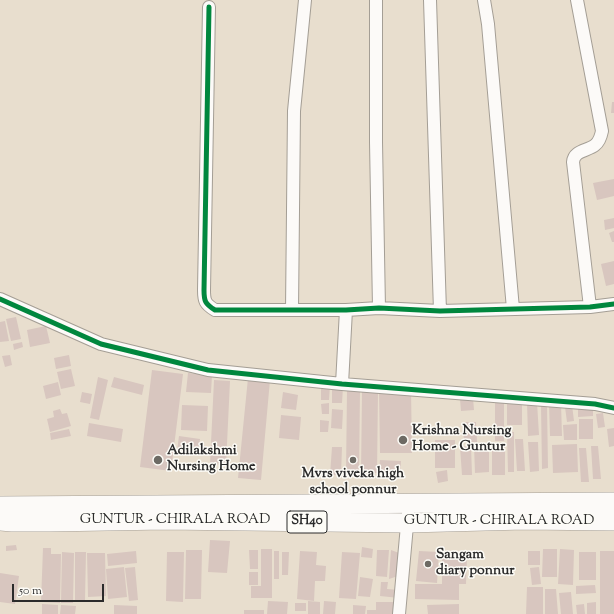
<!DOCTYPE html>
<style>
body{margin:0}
#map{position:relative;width:614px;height:614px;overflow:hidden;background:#e8dece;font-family:"Sorts Mill Goudy",serif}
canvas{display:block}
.scale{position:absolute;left:12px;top:584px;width:92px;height:18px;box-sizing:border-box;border:2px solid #2b2b2b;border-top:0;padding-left:5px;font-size:12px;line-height:14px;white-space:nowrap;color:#2b2b2b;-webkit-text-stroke:3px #fdfcf7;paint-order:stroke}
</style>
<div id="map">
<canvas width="614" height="614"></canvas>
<div class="scale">50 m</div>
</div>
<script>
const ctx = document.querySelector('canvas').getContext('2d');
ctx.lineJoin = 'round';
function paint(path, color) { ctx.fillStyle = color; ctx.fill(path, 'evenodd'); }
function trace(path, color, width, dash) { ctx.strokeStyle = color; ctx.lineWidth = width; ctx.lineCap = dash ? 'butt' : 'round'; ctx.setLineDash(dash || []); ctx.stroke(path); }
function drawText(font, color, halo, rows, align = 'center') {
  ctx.font = font + ' "Sorts Mill Goudy",serif'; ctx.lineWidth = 3; ctx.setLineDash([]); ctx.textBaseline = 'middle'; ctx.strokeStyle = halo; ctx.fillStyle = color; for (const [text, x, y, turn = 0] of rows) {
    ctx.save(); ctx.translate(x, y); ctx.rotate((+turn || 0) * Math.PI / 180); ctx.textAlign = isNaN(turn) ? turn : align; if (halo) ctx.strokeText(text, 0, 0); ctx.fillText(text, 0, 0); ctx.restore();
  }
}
const building = new Path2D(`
 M612 102H614V113H611Z
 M614 179V196L597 200 593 183Z
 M614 218V228L605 230 604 220Z
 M614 231V242H612L609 233Z
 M614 261V284L606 286 601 264Z
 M16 317 21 339 11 341 6 319Z
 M5 321 9 341 0 342V322Z
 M46 326 50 343 30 347 27 330Z
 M22 342 23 347 14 350 13 344Z
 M10 355 12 365 5 367 2 356Z
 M69 355 71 366 56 369 54 358Z
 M71 369 75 386 61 389 57 372Z
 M152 370 183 374 171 471 140 467Z
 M188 373 212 375 211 393 186 392Z
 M98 377 108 380 99 420 90 418Z
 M114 377 144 385 142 395 111 387Z
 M248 378 270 380 261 480 238 478Z
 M214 380 230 381 226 465 210 464Z
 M58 382 61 395 46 399 43 386Z
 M321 385H330L329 400H321Z
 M332 387H343L342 403H332Z
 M379 390H411L412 453H380Z
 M347 391H360L359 474 346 473Z
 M82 392 92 394 90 404 80 402Z
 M283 392 298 395 296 410 281 408Z
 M362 392H378L377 473H361Z
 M473 398 474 410 461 411 460 399Z
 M507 401H522V425H507Z
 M495 402H504V441H495Z
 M527 402H537L539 435 528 436Z
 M329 403V414H322L321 404Z
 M549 403H561L562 436H550Z
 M547 404 548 468 542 469 541 405Z
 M182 405 208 406 207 431 181 430Z
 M572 405 574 421 567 422 565 407Z
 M60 409 62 414 67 413 71 426 50 432 47 419 54 417 53 411Z
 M332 409 343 410 342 429 331 428Z
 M578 409 593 410V416L578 417Z
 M603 413 605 427 598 428 596 414Z
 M281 415 301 417 299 440 279 438Z
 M579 419H593V439H579Z
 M320 420 329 421 328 432H320Z
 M463 422H476L477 442H464Z
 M89 423 123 429 121 442 87 436Z
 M577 424V440H564L563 425Z
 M614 428V446L609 447 607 429Z
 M69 429 71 436 51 440 50 433Z
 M507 432H514V472H508Z
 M179 436 200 439 198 454 177 451Z
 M515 439H523L525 471H517Z
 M435 440H455V468H435Z
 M528 442H538L539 471 530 472Z
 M492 444H505V475H492Z
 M577 444 578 472 553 473 552 445Z
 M474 445H489V472L475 473Z
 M471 446 472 475H462L460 447Z
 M591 446H598L601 479H593Z
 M332 447H342L341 475H330Z
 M579 448H586L589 482H581Z
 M380 460 401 461 400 475 379 474Z
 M447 470 448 481 438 483 436 472Z
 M210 540 230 541 227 573 208 572Z
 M16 545 17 550 6 551V546Z
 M362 547 373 549 372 558 361 557Z
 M43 548H51V554H61L60 603 41 602Z
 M261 549H272V598H251V586H261Z
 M543 549H557V577H542Z
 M560 549 574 550 573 585 558 584Z
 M186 550H202L201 599H185Z
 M249 550H258V569H250Z
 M377 550H389L387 577 376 576Z
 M391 550 399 553 398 576 389 579Z
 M136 551 137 563 108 566 107 554Z
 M274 551H279V579H274Z
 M300 551 317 552 316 565 326 566 325 581H315L314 601 297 599Z
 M419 551 439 552 437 583 416 581Z
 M528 551H540V565H528Z
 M600 551H614V614H600Z
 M62 552 74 553 73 603H61Z
 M75 552H86L85 600H75Z
 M167 552H184L183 602 166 601Z
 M282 552H289L288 575H282Z
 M342 552 360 553 356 599 339 598Z
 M579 552H596V580H579Z
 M87 553H105L106 596 88 597Z
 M442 558H467L466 584H459V600L415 599V584H442Z
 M124 567 127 597 108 599 106 569Z
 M135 567 138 600 129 601 125 568Z
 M539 567 541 584 532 585 530 568Z
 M249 572H258V585H249Z
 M0 573 19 576 15 604 0 602Z
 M360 577 373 579 370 597 358 596Z
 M381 582H388L387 589 399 590V598L380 596Z
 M595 585 596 593 576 594V586Z
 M527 587H543V614H526Z
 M545 589H556L558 614H545Z
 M571 592 573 614H561L559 593Z
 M268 601 288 602 287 614H267Z
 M308 601 320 602V614H308Z
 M324 601 336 602 335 614H323Z
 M376 602H394V614H367V610H376Z
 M596 602V614H587V603Z
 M295 603H306V611H295Z
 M42 604 58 605V614H42Z
 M459 604V614H428L427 605Z
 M584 604 585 614H577L576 605Z
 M61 605 76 606 75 614H60Z
 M114 605 137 606V614H114Z
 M353 605 366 606 365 614H353Z
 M244 610H264V614H244Z`);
const street = new Path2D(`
 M376 0V142L379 308
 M430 0 440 311
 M484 0 488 24 513 309
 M577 0 602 131C601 136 599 142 595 145 588 151 574 150 573 162L590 307
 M209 7 204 290C204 301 205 304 215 310H346L379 308 440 311 590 307 614 304
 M0 299 101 344 208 370 342 384 595 404 614 408
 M292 310 294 111 305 0
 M342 384 346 310
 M399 614 409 503`);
const primary = new Path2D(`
 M0 506 614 502
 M0 521 12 522H49L165 520 408 523 524 520 614 521`);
const cycleway = new Path2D(`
 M209 7 204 290C204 301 205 304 215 310H346L379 308 440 311 590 307 614 304
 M0 299 101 344 208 370 342 384 595 404 614 408`);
const markers = [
 [403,440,5,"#6d6a64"],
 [158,460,5,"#6d6a64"],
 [353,460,4,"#6d6a64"],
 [428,564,4,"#6d6a64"]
];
const shields = [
 [307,522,40]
];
const shieldNames = [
 ["SH40",307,522]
];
const poiNames = [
 ["Krishna Nursing",412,432],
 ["Home - Guntur",412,448],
 ["Adilakshmi",167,452],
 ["Nursing Home",167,468],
 ["Mvrs viveka high",353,475,"center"],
 ["school ponnur",353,491,"center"],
 ["Sangam",436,556],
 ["diary ponnur",436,572]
];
const streetNames = [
 ["GUNTUR - CHIRALA ROAD",175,521],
 ["GUNTUR - CHIRALA ROAD",499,522]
];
paint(building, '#d8c6bf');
trace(street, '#a49e95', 14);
trace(primary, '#a49e95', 20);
trace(street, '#fcfaf8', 12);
trace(primary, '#fcfaf8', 19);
trace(cycleway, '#00873e', 5);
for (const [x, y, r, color] of markers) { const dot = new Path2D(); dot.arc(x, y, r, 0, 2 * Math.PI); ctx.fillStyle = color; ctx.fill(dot); trace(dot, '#fdfcf7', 1.5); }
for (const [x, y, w] of shields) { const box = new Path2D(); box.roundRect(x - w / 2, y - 11, w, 22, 3); ctx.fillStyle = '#fdfcf7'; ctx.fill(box); trace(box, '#2b2b2b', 1); }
drawText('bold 13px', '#2b2b2b', null, shieldNames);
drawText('bold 14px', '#2b2b2b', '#fdfcf7', poiNames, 'left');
drawText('14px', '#2b2b2b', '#fdfcf7', streetNames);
</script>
